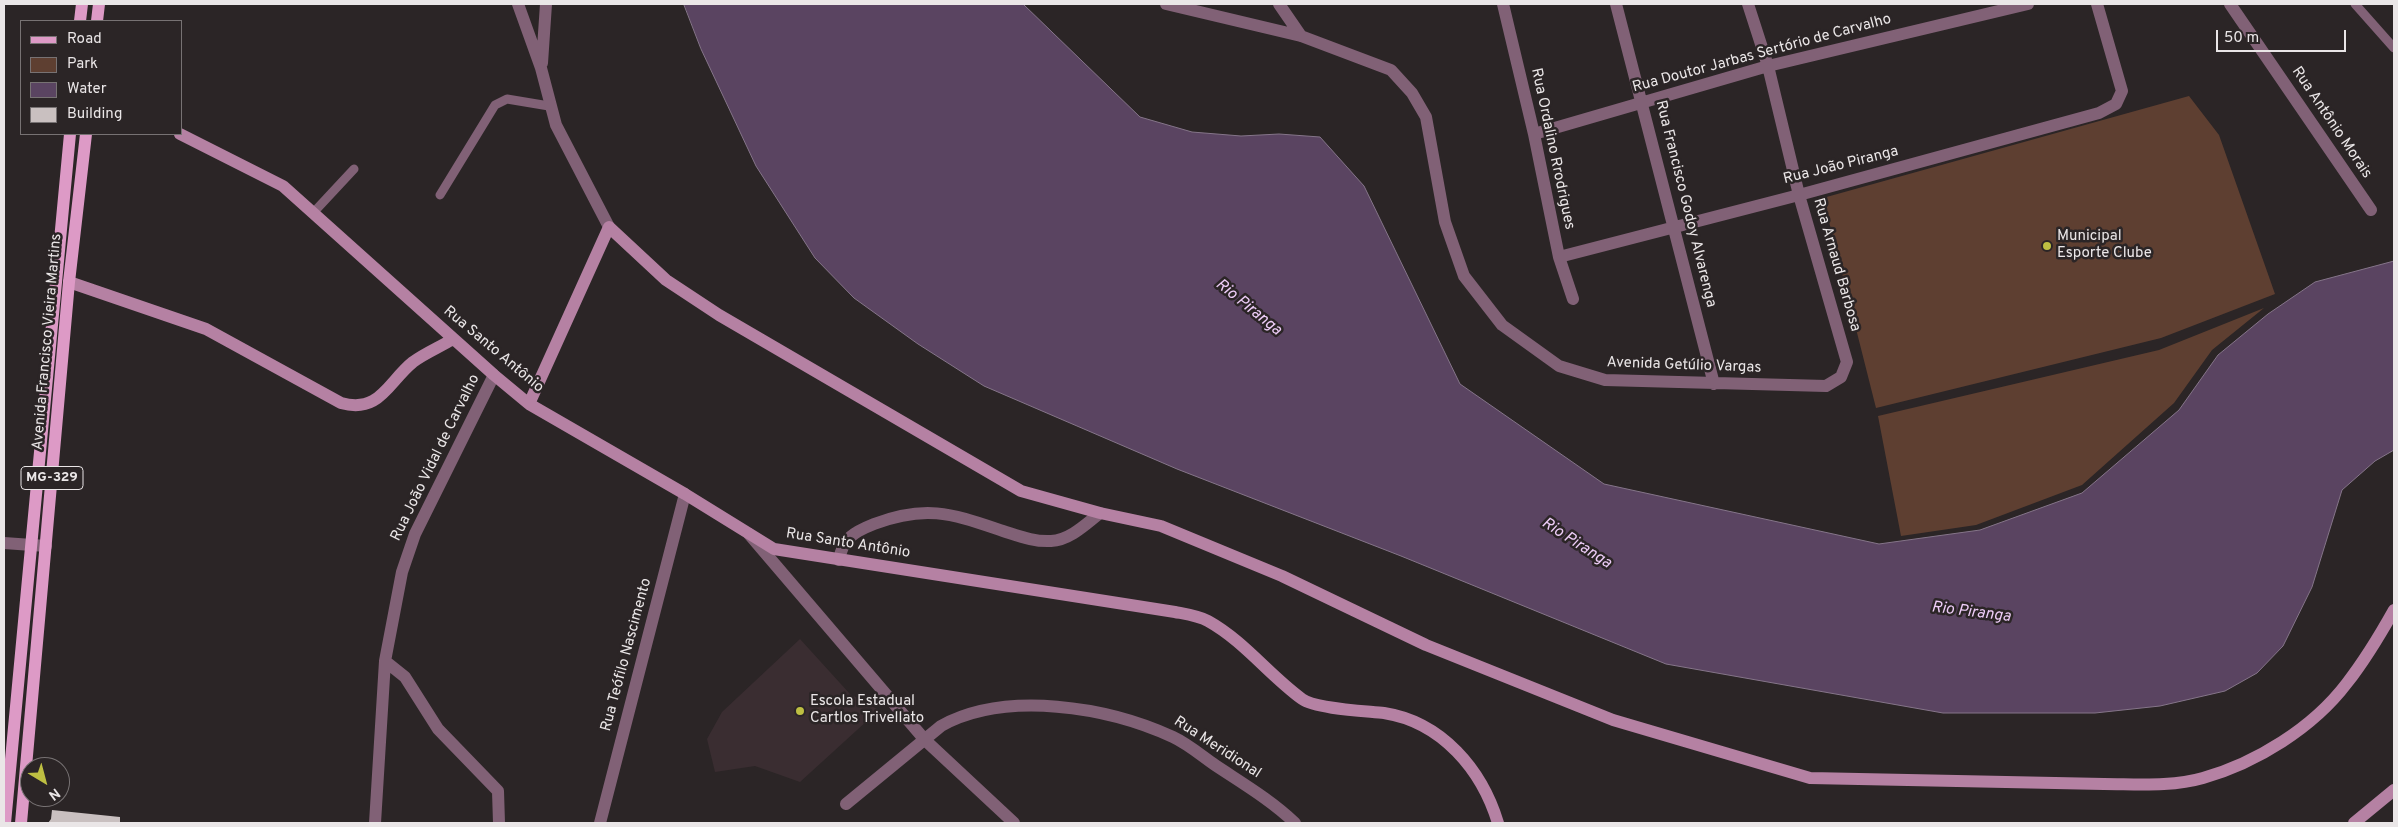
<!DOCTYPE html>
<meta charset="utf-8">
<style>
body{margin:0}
#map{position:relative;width:2398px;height:827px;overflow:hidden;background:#2b2526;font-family:Overpass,sans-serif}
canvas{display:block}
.frame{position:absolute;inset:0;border:5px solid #eae6e7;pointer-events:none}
.legend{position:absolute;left:20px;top:20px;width:162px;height:115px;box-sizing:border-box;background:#2b2526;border:1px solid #777273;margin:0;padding:6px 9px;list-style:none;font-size:15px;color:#eae6e7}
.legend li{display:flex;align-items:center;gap:10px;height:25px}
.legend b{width:25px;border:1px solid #777273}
.north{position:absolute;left:20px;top:757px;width:50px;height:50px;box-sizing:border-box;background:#2b2526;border:1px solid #777273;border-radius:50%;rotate:143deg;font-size:14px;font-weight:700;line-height:20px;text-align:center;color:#eae6e7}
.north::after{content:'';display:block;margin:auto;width:18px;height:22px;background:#bebf42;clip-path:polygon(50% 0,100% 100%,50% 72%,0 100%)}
.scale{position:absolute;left:2216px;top:30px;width:130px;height:22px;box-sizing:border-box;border:2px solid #eae6e7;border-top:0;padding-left:6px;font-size:15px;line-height:18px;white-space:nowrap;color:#eae6e7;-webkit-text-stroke:4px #2b2526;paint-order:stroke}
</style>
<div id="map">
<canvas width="2398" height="827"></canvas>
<div class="frame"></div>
<ul class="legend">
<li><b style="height:6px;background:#dd9ac6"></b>Road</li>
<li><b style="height:14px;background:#5e3f31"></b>Park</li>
<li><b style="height:14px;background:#5a4461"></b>Water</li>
<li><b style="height:14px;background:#c9c0c0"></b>Building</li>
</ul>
<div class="north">N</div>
<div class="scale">50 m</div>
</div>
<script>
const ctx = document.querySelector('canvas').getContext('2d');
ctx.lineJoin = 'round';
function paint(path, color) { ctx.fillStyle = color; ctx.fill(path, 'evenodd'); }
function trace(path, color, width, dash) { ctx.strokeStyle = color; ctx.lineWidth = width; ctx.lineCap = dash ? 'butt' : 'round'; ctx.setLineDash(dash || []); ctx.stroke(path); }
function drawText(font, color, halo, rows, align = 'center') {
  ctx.font = font + ' Overpass,sans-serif'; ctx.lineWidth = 5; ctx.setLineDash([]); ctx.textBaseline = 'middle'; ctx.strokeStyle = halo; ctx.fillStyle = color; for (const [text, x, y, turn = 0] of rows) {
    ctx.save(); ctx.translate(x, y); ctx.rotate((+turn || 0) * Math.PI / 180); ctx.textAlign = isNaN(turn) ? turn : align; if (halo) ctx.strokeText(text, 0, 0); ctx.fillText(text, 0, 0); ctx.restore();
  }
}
const built = new Path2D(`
 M800 639 850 694 879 710 800 782 755 766 715 772 707 739 722 712Z`);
const green = new Path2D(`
 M2189 96 2219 135 2275 294 2161 338 1876 408 1823 198Z
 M2264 308 2212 350 2174 403 2082 485 1976 525 1901 536 1878 416 2159 350Z`);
const water = new Path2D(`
 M684 4H1023L1140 117 1192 132 1241 136 1279 134 1320 137 1364 186 1460 384 1604 484 1879 544 1980 530 2082 493 2179 410 2218 355 2268 314 2315 282 2394 261V450L2375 461 2342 490 2312 587 2283 646 2257 673 2225 691 2160 706 2095 713H1943L1666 664 1401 556 1177 469 984 386 918 344 854 298 815 258 756 166 701 49Z`);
const building = new Path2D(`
 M52 810 120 817V823H48L51 819Z`);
const service = new Path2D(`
 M2355 4 2394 48
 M440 195 495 105 507 99 549 106
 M313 213 354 169`);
const minor = new Path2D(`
 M518 4 541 68 556 125 609 227
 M1166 4 1301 36 1391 70 1412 93 1426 117 1445 222 1464 276 1502 325 1559 366 1605 380 1826 386 1841 377 1847 362 1799 195 1768 66 1748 4
 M1279 4 1301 36
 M1503 4 1534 134 1559 257 1573 299
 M1616 4 1714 384
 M2230 4 2371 210
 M542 63 546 4
 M1534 134 1768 66 2028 4
 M1559 257 1799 195 2099 113 2116 104 2122 91 2097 4
 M749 534 925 740 1014 823
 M4 543 46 546
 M839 560C843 538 854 532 874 524 927 504 952 514 1003 531 1019 536 1034 542 1051 541 1070 540 1086 524 1100 513
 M385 661 405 677 438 729 498 791 499 823
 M846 804 941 726C1006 690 1108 707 1173 737 1188 744 1202 756 1215 765 1242 783 1271 800 1295 823
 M375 823 385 661 402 572 415 534 494 375
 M600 823 685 494`);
const secondary = new Path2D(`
 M180 134 283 186 494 375 529 404 685 494 774 549 1175 612C1185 614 1199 616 1208 621 1244 641 1269 675 1302 699 1316 709 1366 711 1384 713 1442 722 1482 770 1498 823
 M69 282 206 329 341 403C380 414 388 382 413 362 425 353 440 347 453 339
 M529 404 609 227 666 280 719 315 1021 491 1100 513 1161 526 1282 576 1426 645 1613 720 1810 778 2104 784C2136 784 2172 787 2203 778 2256 763 2313 728 2347 683 2365 660 2380 635 2394 610
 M2354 823 2394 790`);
const primary = new Path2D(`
 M80 21 82 4
 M97 21 99 4
 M5 823 70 134
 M21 823 69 282 86 134`);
const markers = [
 [2047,246,5,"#bebf42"],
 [800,711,5,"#bebf42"]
];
const shields = [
 [52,478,62]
];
const shieldNames = [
 ["MG-329",52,478]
];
const streetNames = [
 ["Rua Doutor Jarbas Sertório de Carvalho",1762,54,-15],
 ["Rua Antônio Morais",2331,123,56],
 ["Rua Ordalino Rrodrigues",1552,149,78],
 ["Rua João Piranga",1841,166,-14],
 ["Rua Francisco Godoy Alvarenga",1685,204,76],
 ["Rua Arnaud Barbosa",1836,265,74],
 ["Avenida Francisco Vieira Martins",48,342,-85],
 ["Rua Santo Antônio",493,350,40],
 ["Avenida Getúlio Vargas",1684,366,2],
 ["Rua João Vidal de Carvalho",436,458,-64],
 ["Rua Santo Antônio",848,544,9],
 ["Rua Teófilo Nascimento",627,655,-75],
 ["Rua Meridional",1217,748,33]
];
const poiNames = [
 ["Municipal",2057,237],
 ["Esporte Clube",2057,254],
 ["Escola Estadual",810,702],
 ["Cartlos Trivellato",810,719]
];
const waterNames = [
 ["Rio Piranga",1248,308,39],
 ["Rio Piranga",1576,544,33],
 ["Rio Piranga",1971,613,7]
];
paint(built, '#3a2d31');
paint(green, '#5e3f31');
paint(water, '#5a4461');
trace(water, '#857589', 1);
paint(building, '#c9c0c0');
trace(service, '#816176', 9);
trace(minor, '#816176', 12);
trace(secondary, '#b581a3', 12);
trace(primary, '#dd9ac6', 12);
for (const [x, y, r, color] of markers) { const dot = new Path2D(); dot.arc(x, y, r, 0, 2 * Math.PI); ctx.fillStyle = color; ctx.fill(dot); trace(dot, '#2b2526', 2); }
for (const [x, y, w] of shields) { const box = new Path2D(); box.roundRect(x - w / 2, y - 11.5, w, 23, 4); ctx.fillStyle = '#2b2526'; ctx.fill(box); trace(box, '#eae6e7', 1); }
drawText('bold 14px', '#eae6e7', null, shieldNames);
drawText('15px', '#eae6e7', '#2b2526', streetNames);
drawText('15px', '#eae6e7', '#2b2526', poiNames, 'left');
drawText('italic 16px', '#eecdf8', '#2b2526', waterNames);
</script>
